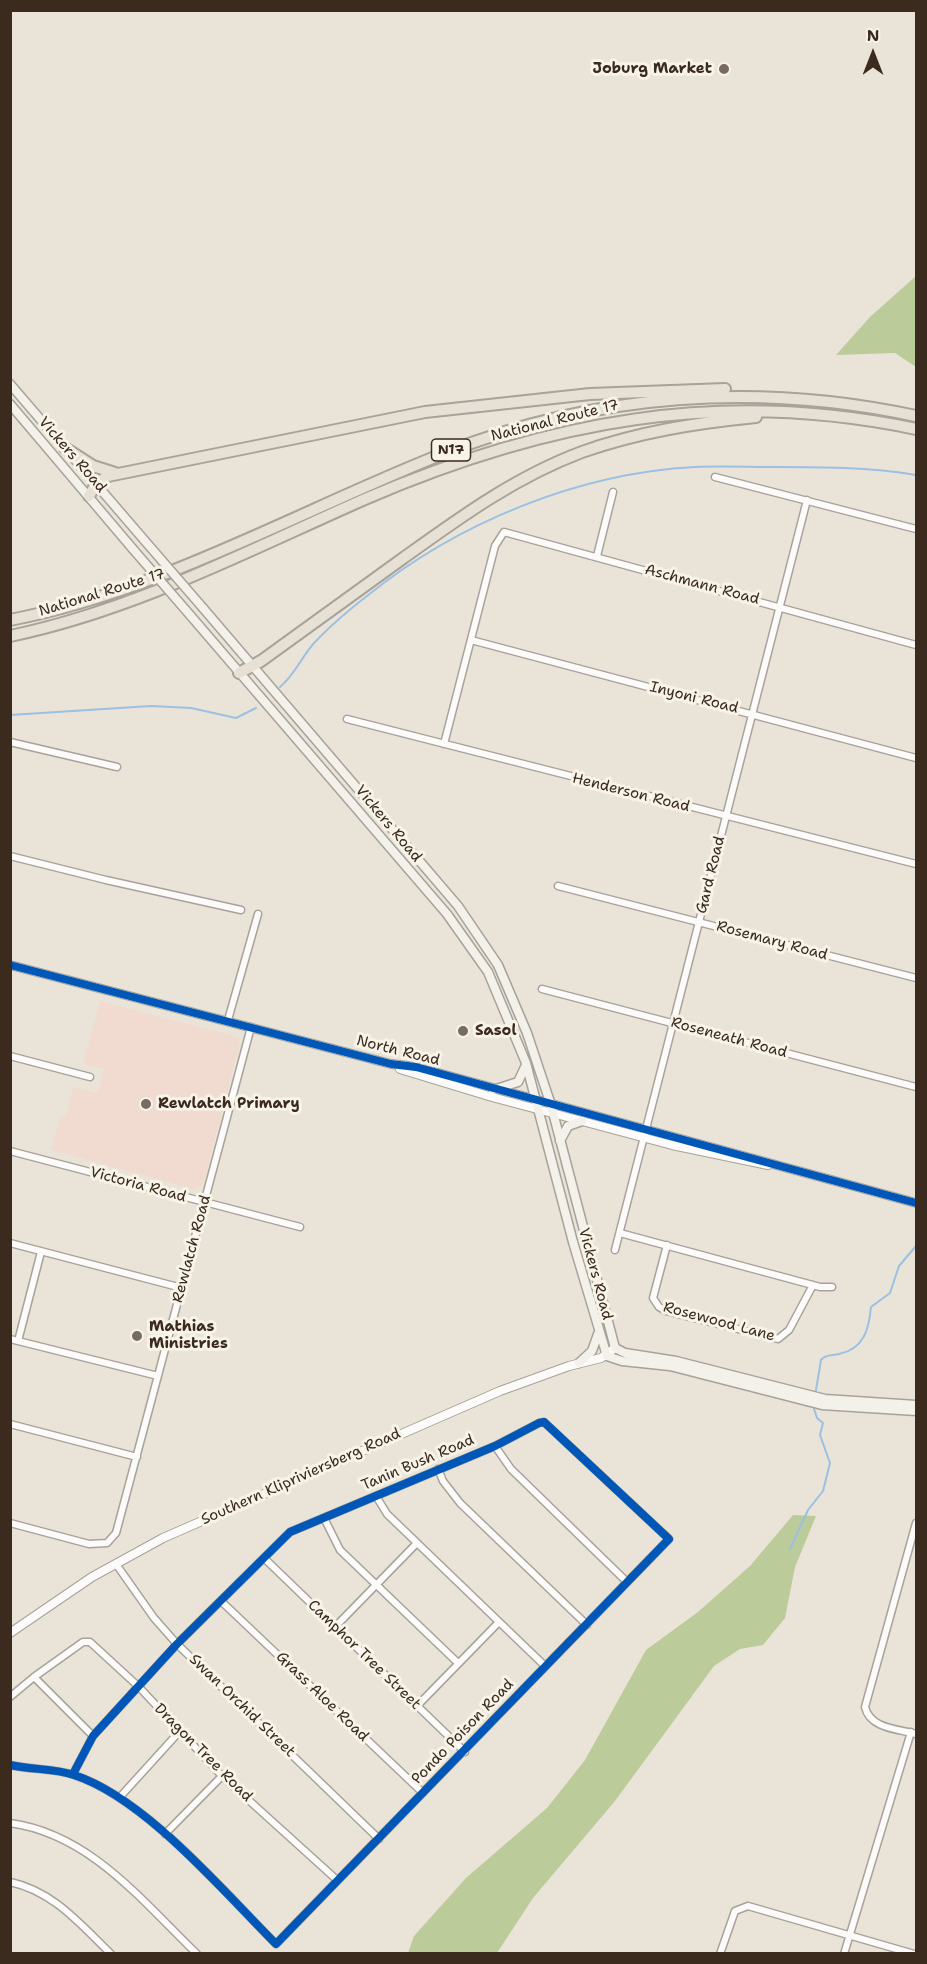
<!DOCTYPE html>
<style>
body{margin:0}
#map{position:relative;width:927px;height:1964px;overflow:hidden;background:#eae4d8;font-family:"Shantell Sans",sans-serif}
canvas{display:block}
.frame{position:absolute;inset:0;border:12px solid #3b2a1e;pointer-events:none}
.north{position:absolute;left:843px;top:24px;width:60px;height:60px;-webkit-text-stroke:4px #f7f3e8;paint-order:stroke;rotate:0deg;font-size:16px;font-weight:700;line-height:24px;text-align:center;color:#3b2a1e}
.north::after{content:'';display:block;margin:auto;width:21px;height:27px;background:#3b2a1e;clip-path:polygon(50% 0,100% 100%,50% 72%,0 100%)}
</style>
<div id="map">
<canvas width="927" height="1964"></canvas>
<div class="frame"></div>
<div class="north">N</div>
</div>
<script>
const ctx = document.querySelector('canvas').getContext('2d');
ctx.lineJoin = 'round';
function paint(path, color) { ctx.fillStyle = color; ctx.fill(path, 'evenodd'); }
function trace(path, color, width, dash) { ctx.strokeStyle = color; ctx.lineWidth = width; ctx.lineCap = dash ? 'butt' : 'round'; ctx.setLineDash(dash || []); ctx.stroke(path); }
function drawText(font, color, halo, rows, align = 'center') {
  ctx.font = font + ' "Shantell Sans",sans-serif'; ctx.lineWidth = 6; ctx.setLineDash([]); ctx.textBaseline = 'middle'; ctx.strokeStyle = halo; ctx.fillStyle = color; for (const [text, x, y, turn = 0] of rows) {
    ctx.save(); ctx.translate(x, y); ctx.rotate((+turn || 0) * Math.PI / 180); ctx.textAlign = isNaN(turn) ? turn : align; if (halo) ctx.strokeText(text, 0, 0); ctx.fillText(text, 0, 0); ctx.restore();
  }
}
const built = new Path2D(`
 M100 1001 241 1038 203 1185 194 1189 51 1150 61 1116H66L73 1087 97 1093 104 1069 83 1064Z`);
const forest = new Path2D(`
 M916 276V367L895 353 836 355 870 317Z
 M793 1515 816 1516 795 1567 785 1618 763 1645 740 1649 714 1666 615 1801 533 1898 497 1953H408L414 1936 466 1878 547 1808 585 1760 646 1650 698 1612 750 1566Z`);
const stream = new Path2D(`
 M280 687C296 674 302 655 316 641 331 625 349 610 367 596 457 523 578 473 695 467 720 466 746 467 772 467 820 467 869 467 916 475
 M10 715 151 706 191 708 236 718 256 708
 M816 1390 821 1360C826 1354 832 1356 839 1354 864 1349 869 1329 871 1307L890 1293 899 1266 916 1246
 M790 1549 808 1510 823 1491 830 1463 820 1435 823 1423 817 1418 814 1409`);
const minor = new Path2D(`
 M715 477 916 529
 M597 556 613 492
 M471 640 916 758
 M347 719 916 864
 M10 742 117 767
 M444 744 495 546 504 532 916 645
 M10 856 106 880 241 910
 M558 886 916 978
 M542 989 916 1087
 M228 1020 258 914
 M10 1056 90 1077
 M10 1151 300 1227
 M620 1233 820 1287H832
 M10 1243 182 1288
 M667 1245 653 1298 659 1307 666 1311 778 1339 789 1330 813 1285
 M615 1250 807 500
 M10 1339 158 1376
 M18 1341 41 1252
 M10 1424 137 1457
 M495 1446 511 1469 627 1582
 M438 1469 443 1481 460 1503 587 1625
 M376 1496 387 1514 545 1666
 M324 1518 340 1550 458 1663
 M10 1523 89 1544 107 1543 116 1533 251 1027
 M916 1523 865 1707C870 1729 899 1729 916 1734
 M264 1558 465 1752
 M116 1564 154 1618 177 1644 379 1839
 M221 1601 423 1793
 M335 1627 417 1543
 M34 1677 93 1736
 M10 1697 34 1677 83 1642H90L139 1687 222 1776 337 1880
 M417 1706 499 1622
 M10 1765C31 1770 54 1768 74 1775 145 1798 223 1891 276 1944L669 1539 544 1422 539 1423 495 1446 290 1532 177 1644 93 1736 73 1774
 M120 1797 179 1732
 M10 1823C90 1834 142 1901 197 1954
 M165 1834 222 1776
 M10 1882C53 1891 80 1924 111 1954
 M720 1954 735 1911 748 1906 914 1954
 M844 1954 911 1732`);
const tertiary = new Path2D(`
 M10 965 391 1064 416 1067 916 1203
 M400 1069 492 1097 672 1145 768 1165
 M10 1633 92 1577 163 1538 500 1391 569 1366 601 1358 615 1348`);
const secondary = new Path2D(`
 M10 384 145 541
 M10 404 132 548
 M203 608 458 906 498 965 527 1033 551 1105 615 1348 625 1353 676 1361 825 1399 916 1405
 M190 615 447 914 488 972 526 1063 573 1242 607 1356 622 1361 670 1366 822 1405 916 1411
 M493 1090 518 1082 526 1065
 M560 1141 568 1126 582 1121
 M579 1363 592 1351 598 1334`);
const motorway = new Path2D(`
 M65 448 93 466 115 473
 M89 496 96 484 108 476 425 412 590 394 725 389
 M10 620C164 590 300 510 445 453 596 393 758 382 916 416
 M10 636C135 610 249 550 365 499 546 421 720 388 916 429
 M239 673 261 661C308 627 355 593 402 559 459 518 515 477 582 452 638 432 696 423 756 417`);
const secondaryBridge = new Path2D(`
 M145 541 203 608
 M132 548 190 615`);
const cycleway = new Path2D(`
 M10 965 391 1064 416 1067 916 1203
 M10 1765C31 1770 54 1768 74 1775 145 1798 223 1891 276 1944L669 1539 544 1422 539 1423 495 1446 290 1532 177 1644 93 1736 73 1774`);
const markers = [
 [724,69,6,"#786b5f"],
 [463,1031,6,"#786b5f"],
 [146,1104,6,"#786b5f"],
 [137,1336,6,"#786b5f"]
];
const shields = [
 [451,450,39]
];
const shieldNames = [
 ["N17",451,450]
];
const poiNames = [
 ["Joburg Market",712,69,"right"],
 ["Sasol",475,1031],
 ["Rewlatch Primary",158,1104],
 ["Mathias",149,1327],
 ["Ministries",149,1344]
];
const streetNames = [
 ["National Route 17",555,421,-14],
 ["Vickers Road",72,455,49],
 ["Aschmann Road",702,585,15],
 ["National Route 17",102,593,-17],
 ["Inyoni Road",694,698,14],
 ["Henderson Road",631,793,14],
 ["Vickers Road",388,824,50],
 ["Gard Road",711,875,-76],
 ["Rosemary Road",772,941,15],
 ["Roseneath Road",729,1038,15],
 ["North Road",398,1051,14],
 ["Victoria Road",138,1185,15],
 ["Rewlatch Road",192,1249,-75],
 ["Vickers Road",595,1274,75],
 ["Rosewood Lane",719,1322,15],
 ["Tanin Bush Road",418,1463,-23],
 ["Southern Klipriviersberg Road",301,1477,-24],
 ["Camphor Tree Street",364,1655,44],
 ["Grass Aloe Road",322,1697,44],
 ["Swan Orchid Street",242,1706,44],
 ["Pondo Poison Road",463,1732,-46],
 ["Dragon Tree Road",203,1753,45]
];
paint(built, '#f1dacf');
paint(forest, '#bccb9a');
trace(stream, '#9ac0e2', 2);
trace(minor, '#a7a29a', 9);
trace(tertiary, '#a7a29a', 10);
trace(secondary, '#a7a29a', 11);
trace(motorway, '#a7a29a', 14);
trace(minor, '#fcfbf9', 6);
trace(tertiary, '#fcfbf9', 8);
trace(secondary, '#f4f1eb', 8);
trace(motorway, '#e7e1d5', 10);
trace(secondaryBridge, '#a7a29a', 11, []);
trace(secondaryBridge, '#f4f1eb', 8);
trace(cycleway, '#0057b8', 8);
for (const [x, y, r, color] of markers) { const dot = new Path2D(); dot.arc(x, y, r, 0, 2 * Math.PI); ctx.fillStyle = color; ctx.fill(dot); trace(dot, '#f7f3e8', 2); }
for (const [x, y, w] of shields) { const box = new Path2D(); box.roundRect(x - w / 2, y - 11, w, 22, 4.5); ctx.fillStyle = '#f7f3e8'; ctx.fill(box); trace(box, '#3b2a1e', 1.5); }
drawText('bold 14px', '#3b2a1e', null, shieldNames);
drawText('bold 15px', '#3b2a1e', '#f7f3e8', poiNames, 'left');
drawText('15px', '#3b2a1e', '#f7f3e8', streetNames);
</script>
